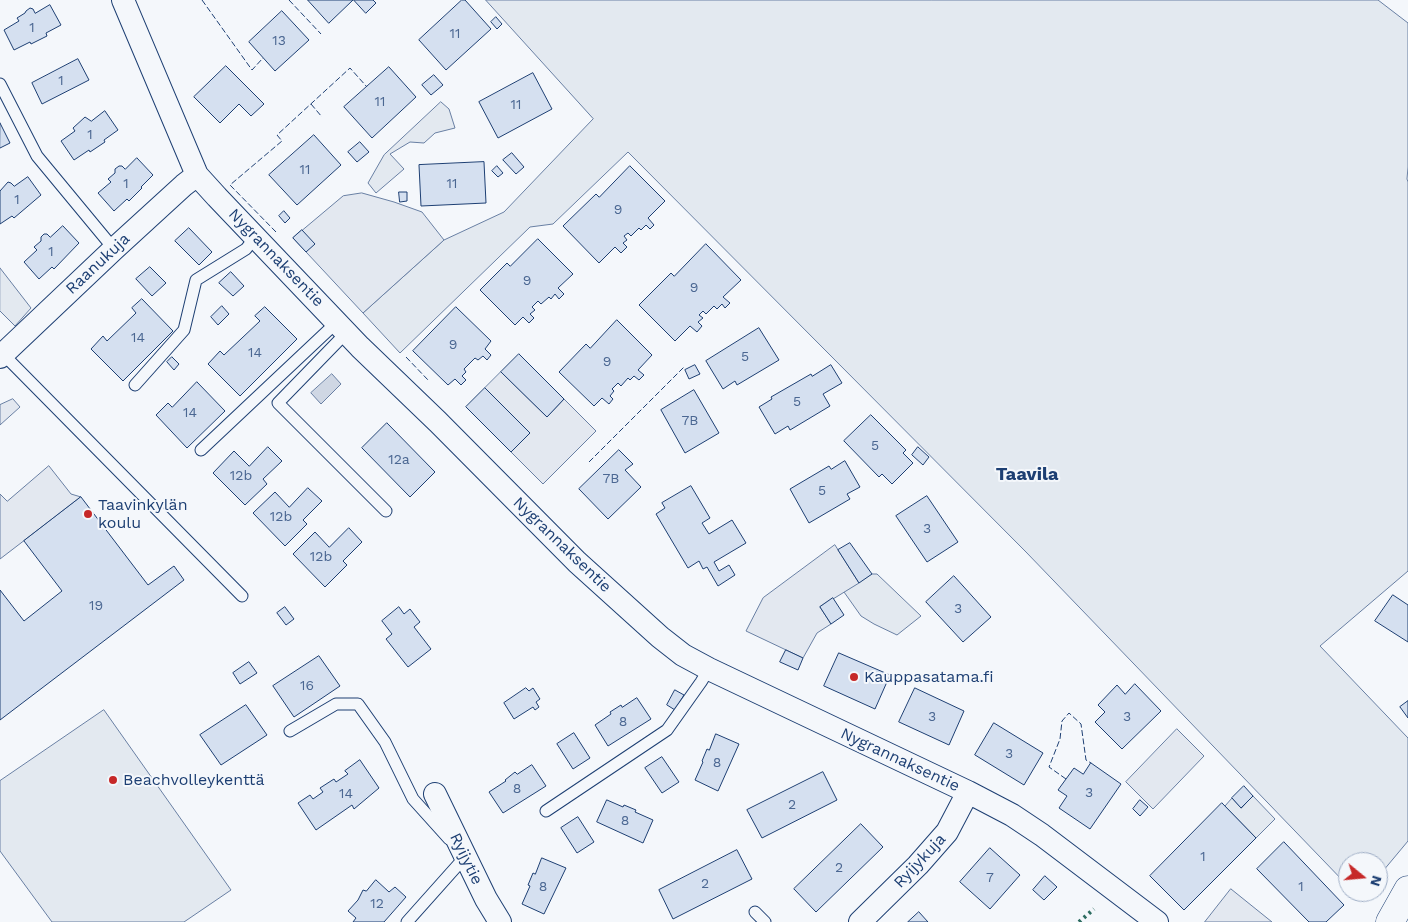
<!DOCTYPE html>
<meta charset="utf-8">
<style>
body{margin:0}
#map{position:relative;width:1408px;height:922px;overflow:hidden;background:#f4f7fb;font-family:"Work Sans",sans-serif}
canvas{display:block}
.north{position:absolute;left:1338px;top:852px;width:50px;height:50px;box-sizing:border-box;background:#f4f7fb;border:1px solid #9eadc5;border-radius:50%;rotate:107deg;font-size:14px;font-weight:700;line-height:20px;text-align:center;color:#1d3f73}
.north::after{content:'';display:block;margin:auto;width:18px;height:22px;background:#c62828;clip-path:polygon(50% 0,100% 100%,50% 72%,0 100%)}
</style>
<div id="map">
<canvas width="1408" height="922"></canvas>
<div class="north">N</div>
</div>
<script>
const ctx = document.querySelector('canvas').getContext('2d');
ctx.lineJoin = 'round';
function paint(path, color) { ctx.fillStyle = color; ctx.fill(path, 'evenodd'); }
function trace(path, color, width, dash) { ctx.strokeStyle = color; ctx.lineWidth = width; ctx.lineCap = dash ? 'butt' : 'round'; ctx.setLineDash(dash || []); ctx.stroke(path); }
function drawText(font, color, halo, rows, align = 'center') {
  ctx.font = font + ' "Work Sans",sans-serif'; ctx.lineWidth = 4; ctx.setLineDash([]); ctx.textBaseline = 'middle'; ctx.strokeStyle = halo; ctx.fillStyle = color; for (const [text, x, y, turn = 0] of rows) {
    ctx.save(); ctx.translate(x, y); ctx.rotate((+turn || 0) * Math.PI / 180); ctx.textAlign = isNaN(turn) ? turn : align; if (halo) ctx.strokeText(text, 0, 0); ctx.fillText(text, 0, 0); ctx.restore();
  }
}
const green = new Path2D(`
 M486 0H1378L1408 23V167L1407 179 1408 182V571L1320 646 1408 738V841L1378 877V862H1348V886L1026 552 628 152 553 224 530 227 400 353 363 313 444 240 504 212 593 119Z
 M441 102 449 109 455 128 435 133 424 143 410 142 390 154 404 169 376 193 368 183 384 155Z
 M0 268 31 308 15 326 0 311Z
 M872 574H877L921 616 897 635 874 624 861 616 844 592Z
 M104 710 231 890 184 922H52L0 851V781Z
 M1253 796 1275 819 1256 838 1225 806 1232 798 1241 808Z`);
const parking = new Path2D(`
 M362 193 394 202 422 212 444 240 363 313 293 238 343 196Z
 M501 372 547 417 564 399 596 431 543 484 511 452 530 433 485 388Z
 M13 399 20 407 0 425V405Z
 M49 466 71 494 81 497 0 559V494L7 501Z
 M835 545 859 583 820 607 831 624 817 633 803 658 746 631 763 598Z
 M1177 729 1204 756 1153 809 1126 782Z
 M1231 889 1272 922H1205Z`);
const water = new Path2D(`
 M332 374 341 384 321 404 311 393Z`);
const building = new Path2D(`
 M308 0H353L329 23Z
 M354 0H373L376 3 366 13Z
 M462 0H465L491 29 446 70 419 40Z
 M50 5 61 25 46 33 47 36 31 44 30 42 14 50 4 30 19 21 17 18 25 13 26 11 30 8 33 9 35 13Z
 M282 11 309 40 275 71 249 42Z
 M496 17 502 24 497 29 491 22Z
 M78 59 89 80 42 104 32 83Z
 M226 66 264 104 251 116 239 104 220 123 194 97Z
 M389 67 416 97 372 138 344 107Z
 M533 73 552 109 498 138 479 102Z
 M434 75 443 85 431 95 422 85Z
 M105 111 118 130 104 140 105 142 90 152 89 150 74 160 61 141 75 131 73 128 85 117 91 121Z
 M0 123 10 143 0 148Z
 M314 135 341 165 297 205 269 175Z
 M360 142 369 152 357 162 348 152Z
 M512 153 524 167 516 174 503 160Z
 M137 158 153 175 141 187 142 188 129 201 127 199 114 211 98 193 111 182 108 179 115 173V169L119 166H122L125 169Z
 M484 162 486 203 421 206 419 165Z
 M497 166 503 173 498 177 492 171Z
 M630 166 665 201 648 218 654 225 650 229 646 225 641 230 639 228 631 236 628 233 624 236 627 240 623 243 627 247 621 253 615 247 599 263 563 226 596 194 599 197Z
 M28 177 41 195 14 218 12 216 0 224V191L8 182 11 183 14 186Z
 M399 192H407V201L400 202Z
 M284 211 290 218 285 223 279 216Z
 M63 226 79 243 54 269 52 267 39 279 24 262 37 250 34 247 41 241V237L44 234H47L50 237Z
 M189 228 212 252 199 265 175 241Z
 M302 230 315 244 306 252 293 238Z
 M538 239 573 274 558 288 564 294 559 299 555 294 551 299 549 297 541 304 538 301 532 307 535 310 530 314 534 318 529 323 523 317 515 325 480 290 507 263 510 266Z
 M706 244 741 280 723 297 730 303 725 308 722 304 717 309 714 306 706 314 703 311 699 315 703 318 698 322 702 326 697 332 690 326 675 341 639 305 671 273 674 276Z
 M150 267 166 283 152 296 136 279Z
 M231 272 244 286 233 296 219 283Z
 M142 299 173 331 123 381 91 349 103 336 107 341 136 313 132 308Z
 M222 306 229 314 218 325 211 317Z
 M265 307 297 339 240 396 208 364 220 351 224 355 260 321 255 316Z
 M456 307 491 341 485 349 491 355 487 360 483 356 478 360 475 358 464 369 466 372 462 376 466 380 461 385 455 379 448 385 413 351Z
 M617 320 652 355 638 370 644 375 639 380 634 376 630 380 628 378 621 386 618 383 612 389 614 391 610 396 613 399 609 404 602 398 594 406 559 372 586 344 590 348Z
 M759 328 779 360 737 385 735 381 723 389 706 361Z
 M519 354 564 399 547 417 501 372Z
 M172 357 179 364 174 370 167 362Z
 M695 365 700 374 689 379 685 370Z
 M831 365 842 383 823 394 830 406 790 430 788 426 775 434 759 407 772 399 771 397 811 374 812 376Z
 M197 382 225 411 187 448 156 415 168 403 172 407Z
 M485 388 530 433 511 452 466 407Z
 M694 390 719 433 685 453 661 410Z
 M871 415 906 450 903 453 913 463 892 484 882 474 879 477 844 441Z
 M387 423 435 472 410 497 362 448Z
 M268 447 282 461 263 479 267 484 245 505 213 473 234 451 249 466Z
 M918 447 929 457 923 465 912 455Z
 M619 450 633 464 625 470 641 487 608 519 579 489Z
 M845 461 860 487 847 494 850 499 809 523 790 489 829 466 831 469Z
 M691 486 710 518 702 523 709 534 732 520 746 543 714 562 719 571 729 565 735 575 718 586 707 567 703 569 699 561 688 568 656 514 665 508 662 503Z
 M308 488 322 501 303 520 307 524 285 546 253 513 275 492 289 507Z
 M927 496 958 542 927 562 896 516Z
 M81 497 148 585 174 566 184 580 0 720V590L24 621 62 591 24 541Z
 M349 528 362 542 343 561 347 565 325 587 293 554 315 532 329 547Z
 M850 543 872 574 859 583 838 550Z
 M954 576 991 617 963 642 926 602Z
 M1393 595 1408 605V642L1375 621Z
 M833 598 844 615 831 624 820 607Z
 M285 607 294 619 286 625 277 613Z
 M399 607 404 614 410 609 420 622 414 627 431 649 408 667 386 639 392 634 382 621Z
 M786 650 803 658 798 670 780 662Z
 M839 653 890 675 875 709 824 686Z
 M319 656 340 686 294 717 273 686Z
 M249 662 257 673 240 684 233 673Z
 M1135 684 1161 711 1122 749 1095 722 1105 712 1098 705 1117 685 1125 694Z
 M526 688 529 691 533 688 540 699 536 702 539 707 535 710 533 707 514 719 504 703Z
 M915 688 964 711 949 745 899 722Z
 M675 690 684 695 675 710 667 705Z
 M637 698 651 719 608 746 595 725 611 714 610 712 621 705 622 707Z
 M1408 701V718L1400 707Z
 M246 705 267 735 221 765 200 735Z
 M994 723 1043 753 1024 785 975 755Z
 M574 733 590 758 573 769 557 744Z
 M716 734 739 744 718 791 695 780 703 762 702 761 707 749 709 750Z
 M662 757 679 782 662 793 645 768Z
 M360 760 379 788 354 809 352 805 316 830 298 803 310 795 313 799 323 792 320 788 334 779 336 782 348 774 345 771Z
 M1091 763 1121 784 1090 829 1059 808 1067 796 1058 790 1074 768 1083 774Z
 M532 765 546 786 503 813 489 792 506 781 505 780 515 772 517 774Z
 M823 772 837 800 762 838 747 810Z
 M1244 786 1253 796 1241 808 1232 798Z
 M607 800 623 807 624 805 636 810 635 812 653 820 643 843 597 822Z
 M1140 800 1148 807 1140 816 1133 809Z
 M1222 803 1256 838 1184 910 1150 876Z
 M578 817 594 842 577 853 561 828Z
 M861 824 883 847 816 912 794 889Z
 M1284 842 1344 905 1326 922H1309L1257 869Z
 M990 848 1020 875 990 909 960 882Z
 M737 850 752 879 673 919 659 890Z
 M542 858 566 868 544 914 522 904 530 886 528 885 533 873 535 874Z
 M1045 876 1057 887 1044 900 1033 890Z
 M376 880 389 892 395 887 406 897 384 922H353L356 918 348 911 358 900 363 890 366 891Z
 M919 912 928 922H908Z`);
const service = new Path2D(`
 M0 84 37 156 114 249
 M347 332 278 403 386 511
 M3 354 242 596
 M135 385 184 330 196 280 246 249 256 236
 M201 450 337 322
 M290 731 336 704H358L385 742 413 799 449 839
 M546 811 667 730 701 682 709 669
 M755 912 765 922
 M407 922 465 857 463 855`);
const minor = new Path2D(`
 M123 0 197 175 217 197 360 347 438 422 577 562 660 637 683 655 709 669 968 792 1012 815 1042 835 1157 922
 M0 357 114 249 184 185 197 175
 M435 794 486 899 500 922
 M860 922 918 865 947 832 968 792`);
const tertiary = new Path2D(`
 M1390 922 1408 890`);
const hedge = new Path2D(`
 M1079 922 1094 909`);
const fence = new Path2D(`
 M202 0 252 70 263 58
 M289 0 321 34
 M311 104 322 117
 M276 232 230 185 282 141 277 135 350 68 367 87
 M406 357 429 381
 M589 462 685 366
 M1066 779 1049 767 1060 739 1062 721 1069 713 1081 724 1086 760 1091 763`);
const markers = [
 [88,514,5,"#c62828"],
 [854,677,5,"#c62828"],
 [113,780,5,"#c62828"]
];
const numberNames = [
 ["1",32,28],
 ["11",455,34],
 ["13",279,41],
 ["1",61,81],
 ["11",380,102],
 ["11",516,105],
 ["1",90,135],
 ["11",305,170],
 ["1",126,184],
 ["11",452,184],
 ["1",17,200],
 ["9",618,210],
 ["1",51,252],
 ["9",527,281],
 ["9",694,288],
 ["14",138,338],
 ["9",453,345],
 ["14",255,353],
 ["5",745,357],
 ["9",607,362],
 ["5",797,402],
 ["14",190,413],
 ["7B",690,421],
 ["5",875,446],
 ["12a",399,460],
 ["12b",241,476],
 ["7B",611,479],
 ["5",822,491],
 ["12b",281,517],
 ["3",927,529],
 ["12b",321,557],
 ["19",96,606],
 ["3",958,609],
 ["16",307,686],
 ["3",932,717],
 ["3",1127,717],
 ["8",623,722],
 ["3",1009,754],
 ["8",717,763],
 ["8",517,789],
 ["3",1089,793],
 ["14",346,794],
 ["2",792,805],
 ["8",625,821],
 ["1",1203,857],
 ["2",839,868],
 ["7",990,878],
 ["2",705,884],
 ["8",543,887],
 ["1",1301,887],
 ["12",377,904]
];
const streetNames = [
 ["Nygrannaksentie",276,258,46],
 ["Raanukuja",98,264,-43],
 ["Nygrannaksentie",562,545,44],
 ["Nygrannaksentie",900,760,25],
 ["Ryijytie",466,859,64],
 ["Ryijykuja",920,861,-47]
];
const poiNames = [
 ["Taavinkylän",98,505],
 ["koulu",98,523],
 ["Kauppasatama.fi",864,677],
 ["Beachvolleykenttä",123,780]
];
const neighbourhoodNames = [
 ["Taavila",1027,475]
];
paint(green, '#e3e9f0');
trace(green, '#687fa3', 1);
paint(parking, '#e3e8f0');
trace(parking, '#687fa3', 1);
paint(water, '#cfd7e4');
trace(water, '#687fa3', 1);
paint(building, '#d5e0f0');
trace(building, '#1d3f73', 1);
trace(service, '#1d3f73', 13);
trace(minor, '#1d3f73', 24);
trace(tertiary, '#1d3f73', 29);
trace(service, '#f4f7fb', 11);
trace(minor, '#f4f7fb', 22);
trace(tertiary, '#f4f7fb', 28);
trace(hedge, '#2c6c60', 4, [2.5, 4]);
trace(fence, '#1d3f73', 1, [6, 2.5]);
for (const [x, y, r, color] of markers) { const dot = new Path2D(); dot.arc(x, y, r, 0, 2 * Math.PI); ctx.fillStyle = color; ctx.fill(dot); trace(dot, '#f4f7fb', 2); }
drawText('14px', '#4b6792', null, numberNames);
drawText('16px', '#1d3f73', '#f4f7fb', streetNames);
drawText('16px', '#1d3f73', '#f4f7fb', poiNames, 'left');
drawText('bold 18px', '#1d3f73', '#f4f7fb', neighbourhoodNames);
</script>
